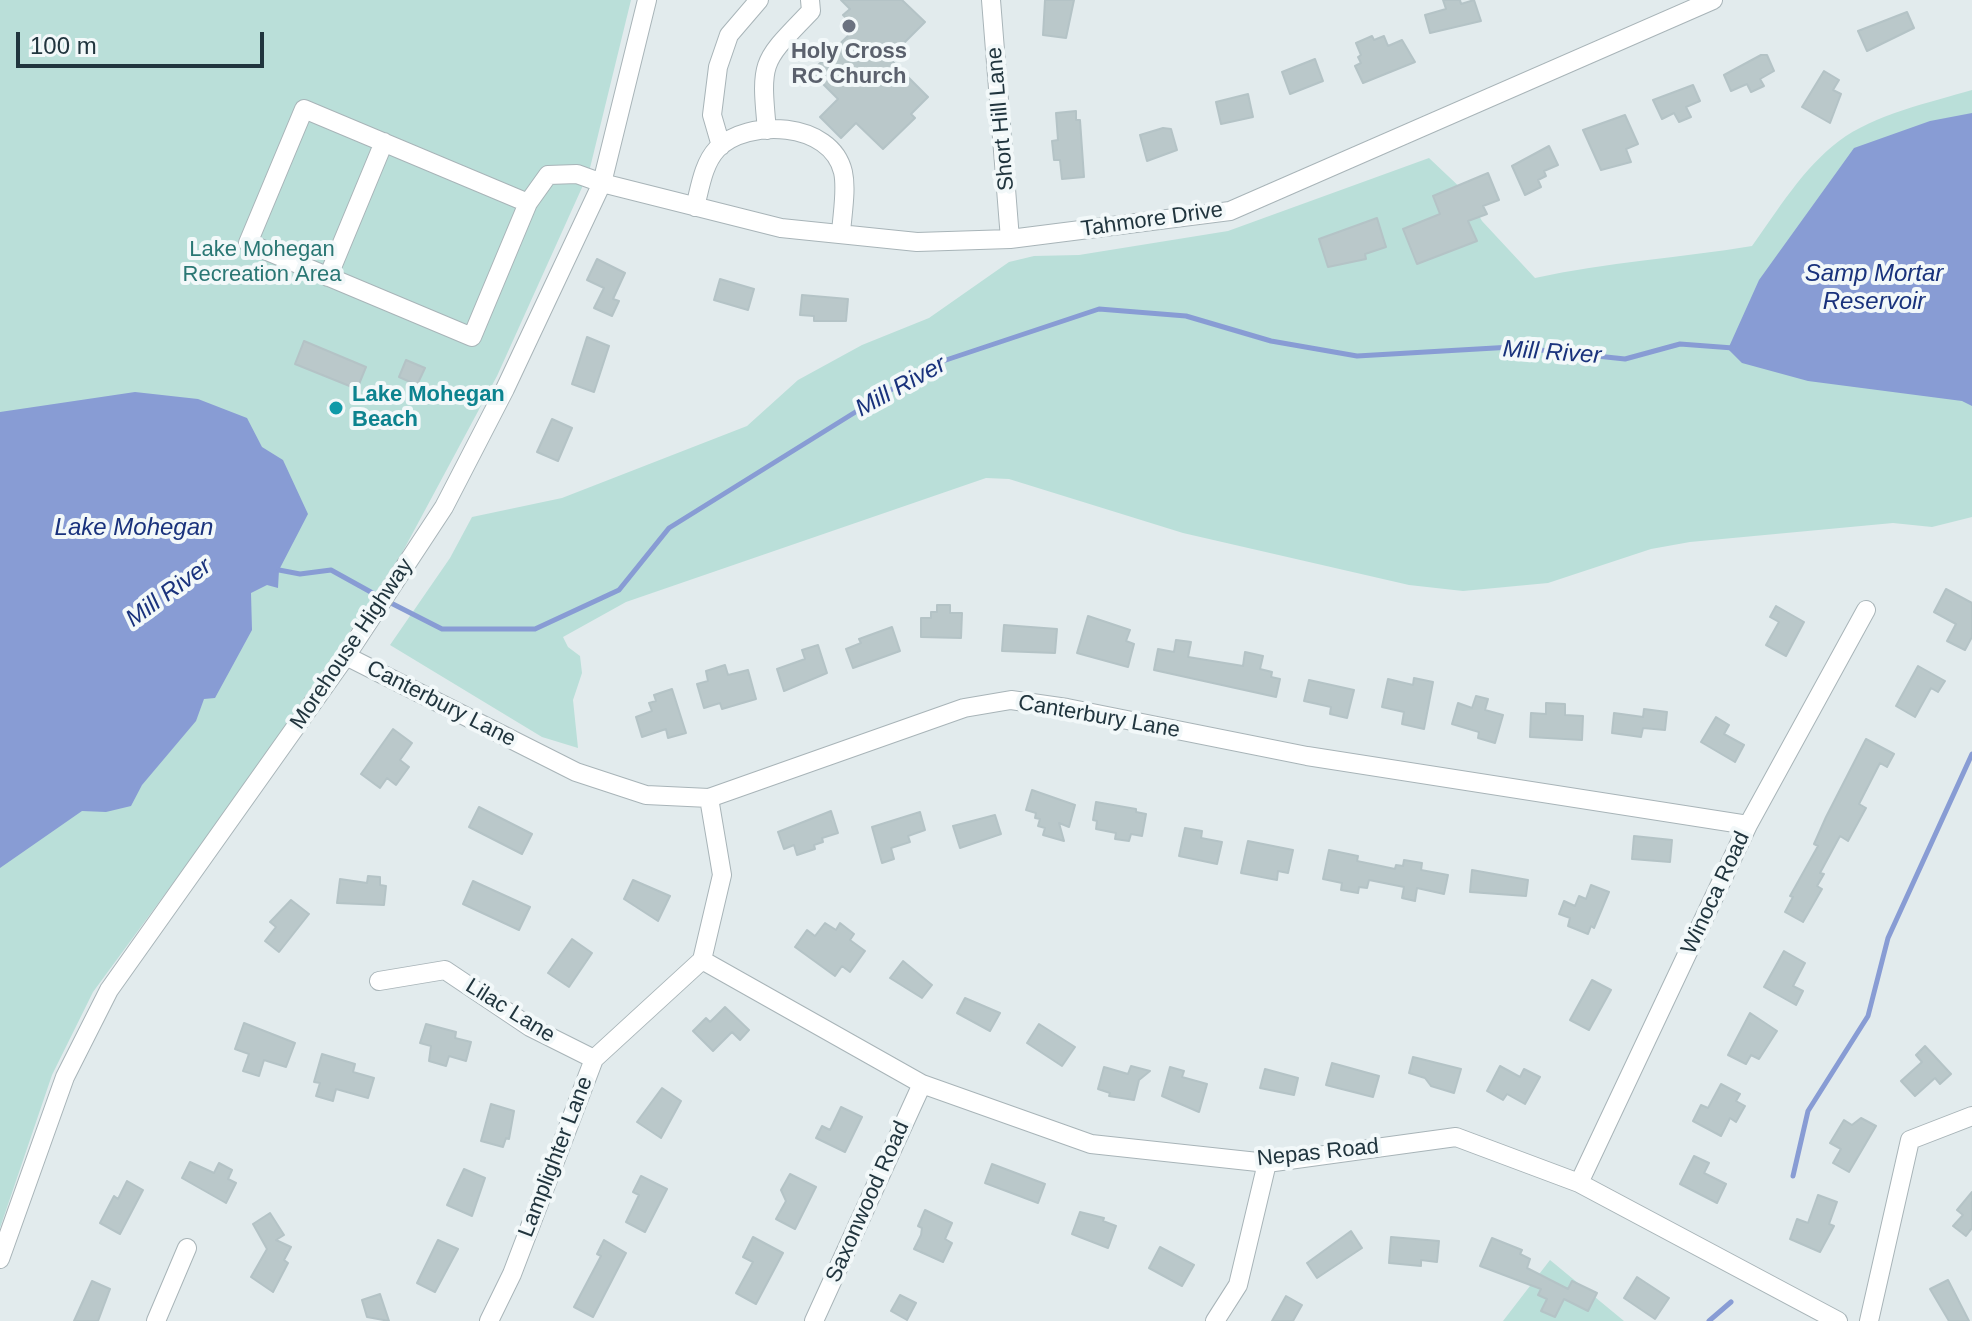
<!DOCTYPE html>
<style>
body{margin:0}
#map{position:relative;width:1972px;height:1321px;overflow:hidden;background:#e2ebed;font-family:Arial,sans-serif}
canvas{display:block}
.scale{position:absolute;left:16px;top:32px;width:248px;height:36px;box-sizing:border-box;border:4px solid #21353e;border-top:0;padding-left:10px;font-size:24px;line-height:28px;white-space:nowrap;color:#21353e;-webkit-text-stroke:6px #f2f8f9;paint-order:stroke}
</style>
<div id="map">
<canvas width="1972" height="1321"></canvas>
<div class="scale">100 m</div>
</div>
<script>
const ctx = document.querySelector('canvas').getContext('2d');
ctx.lineJoin = 'round';
function paint(path, color) { ctx.fillStyle = color; ctx.fill(path, 'evenodd'); }
function trace(path, color, width, dash) { ctx.strokeStyle = color; ctx.lineWidth = width; ctx.lineCap = dash ? 'butt' : 'round'; ctx.setLineDash(dash || []); ctx.stroke(path); }
function drawText(font, color, halo, rows, align = 'center') {
  ctx.font = font + ' Arial,sans-serif'; ctx.lineWidth = 8; ctx.setLineDash([]); ctx.textBaseline = 'middle'; ctx.strokeStyle = halo; ctx.fillStyle = color; for (const [text, x, y, turn = 0] of rows) {
    ctx.save(); ctx.translate(x, y); ctx.rotate((+turn || 0) * Math.PI / 180); ctx.textAlign = isNaN(turn) ? turn : align; if (halo) ctx.strokeText(text, 0, 0); ctx.fillText(text, 0, 0); ctx.restore();
  }
}
const green = new Path2D(`
 M0 0H631L589 172 497 376 395 566 229 807 93 992 52 1075 0 1228Z
 M1972 90V517L1932 527 1893 523 1690 542 1651 549 1548 583 1463 591 1409 585 1183 533 1009 479 986 478 626 602 563 637 568 647 580 656 582 673 573 700 578 748 542 737 390 645 450 558 472 517 562 498 747 426 798 380 862 345 929 318 1009 262 1034 256 1079 255 1228 231 1429 158 1466 193 1482 221 1535 278C1607 262 1680 258 1752 246 1778 210 1803 168 1839 141 1873 115 1931 102 1972 90Z
 M1550 1260 1624 1321H1503Z`);
const water = new Path2D(`
 M1972 113V406L1962 401 1808 381 1742 363 1728 349 1759 280 1854 148 1930 121Z
 M135 392 198 399 247 418 262 447 283 460 308 514 279 570 278 588 267 585 251 593 252 630 215 698 204 699 196 721 142 785 131 806 106 812 82 811 0 868V412Z`);
const stream = new Path2D(`
 M279 570 300 574 331 570 378 596
 M387 601 442 629H535L619 590 669 528 931 365 1099 309 1186 316 1271 341 1357 356 1512 347 1625 359 1680 344 1733 348
 M1793 1176 1808 1111 1868 1016 1888 938 1972 754
 M1709 1321 1731 1302`);
const building = new Path2D(`
 M841 0H902L925 22 889 58 928 97 911 114 915 118 883 149 856 123 841 138 820 117 838 99 811 72 856 28 843 15 850 9Z
 M1045 0H1074L1066 38 1043 35Z
 M1443 0H1460L1461 4 1474 0 1481 21 1430 33 1425 15 1446 9Z
 M1907 12 1914 28 1867 51 1858 31Z
 M1372 36 1374 40 1384 36 1388 46 1402 40 1415 62 1363 83 1355 66 1361 63 1358 57 1361 55 1356 43Z
 M1761 55H1767L1774 71 1760 79 1764 86 1751 92 1747 84 1731 91 1724 75Z
 M1315 59 1323 81 1290 94 1282 72Z
 M1824 71 1839 80 1833 90 1841 94 1830 123 1802 107Z
 M1693 85 1700 101 1686 107 1691 117 1679 122 1674 113 1662 119 1653 100Z
 M1248 94 1253 117 1221 124 1216 102Z
 M1076 111V120H1080L1084 177 1062 179 1060 160H1054L1052 141 1058 140 1056 113Z
 M1625 115 1638 144 1626 149 1631 162 1601 170 1583 130Z
 M1163 128 1171 129 1177 150 1147 161 1140 135Z
 M1549 146 1558 165 1544 171 1546 176 1538 180 1541 187 1525 195 1512 166Z
 M1488 173 1499 200 1483 206 1487 214 1468 221 1477 241 1417 264 1403 229 1440 214 1433 196Z
 M1377 218 1386 247 1365 254 1366 259 1328 267 1319 239Z
 M597 259 625 273 613 299 619 301 612 316 594 308 604 288 587 280Z
 M720 279 754 289 748 310 714 300Z
 M802 295 848 299 846 321H814V316L800 315Z
 M587 337 609 346 594 392 572 384Z
 M304 341 366 367 357 389 295 364Z
 M406 360 425 368 417 385 399 377Z
 M552 419 572 428 558 461 537 452Z
 M1946 589 1972 603V637L1965 650 1947 641 1956 624 1934 612Z
 M937 605H950V613H962L961 638 921 637V618H931V612H937Z
 M1776 606 1804 622 1786 656 1766 645 1779 622 1770 617Z
 M1088 616 1130 630 1126 641 1134 644 1128 667 1077 653Z
 M1004 625 1057 629 1055 653 1002 651Z
 M892 627 900 651 853 668 846 649 861 643 859 639Z
 M1176 640 1191 642 1188 657 1243 666 1245 652 1263 656 1260 669 1272 672 1271 677 1280 679 1276 697 1154 670 1158 649 1174 652Z
 M818 645 827 673 784 691 777 669 805 659 802 650Z
 M725 665 728 675 748 670 756 699 722 709 720 703 704 708 697 684 708 681 706 671Z
 M1918 666 1945 681 1938 692 1931 688 1915 717 1896 706Z
 M1414 678 1433 682 1424 729 1402 724 1404 712 1382 707 1388 679 1413 685Z
 M1309 680 1354 690 1347 718 1330 714 1331 707 1304 701Z
 M672 689 686 733 668 738 666 729 642 737 636 717 652 711 649 703 656 701 654 695Z
 M1476 696 1488 699 1485 710 1503 715 1495 743 1478 738 1479 732 1452 724 1458 703 1472 708Z
 M1546 703 1565 704V715L1583 716 1582 740 1530 737 1531 713 1546 714Z
 M1644 709 1667 712 1665 730 1643 728 1641 737 1612 733 1614 713 1643 717Z
 M1716 717 1729 725 1724 734 1744 745 1735 762 1701 742Z
 M393 729 412 743 400 760 409 767 396 785 387 778 380 788 361 774Z
 M1866 739 1894 754 1887 767 1880 763 1859 804 1866 808 1848 841 1840 836 1820 873 1824 874 1817 886 1822 889 1803 922 1785 912 1793 897 1790 896 1818 846 1814 844 1826 817Z
 M1032 790 1075 805 1069 827 1059 823 1064 841 1043 835 1045 828 1038 826 1040 819 1035 818 1036 813 1026 810Z
 M1096 802 1136 809V812L1146 814 1142 836 1131 834 1129 841 1115 839 1116 833 1096 829 1097 821 1093 820Z
 M479 807 532 834 522 854 469 827Z
 M831 811 838 833 822 838 823 842 814 845 815 849 797 855 794 845 784 849 778 832Z
 M920 812 925 830 908 836 910 842 891 848 894 859 882 863 872 827Z
 M995 815 1001 834 960 848 953 826Z
 M1185 828 1202 831 1201 838 1222 842 1217 864 1179 856Z
 M1634 836 1672 840 1670 862 1632 859Z
 M1248 841 1293 850 1288 873 1278 871 1277 880 1241 873Z
 M1329 850 1358 856 1357 861 1395 869 1396 865 1403 866 1404 860 1422 863 1421 870 1448 875 1444 894 1417 888 1415 901 1402 898 1404 887 1369 880 1367 888 1359 887 1358 893 1341 890 1342 883 1323 879Z
 M1472 870 1528 880 1526 896 1470 892Z
 M368 876 380 877V885L386 886 384 905 337 903 340 879 367 883Z
 M633 880 670 896 658 921 624 899Z
 M473 881 530 907 519 930 463 904Z
 M1591 885 1609 892 1594 928 1591 926 1588 934 1568 926 1570 918 1559 914 1564 901 1575 906 1579 896 1586 899Z
 M291 900 309 914 279 952 265 941 276 927 270 922Z
 M825 923 836 930 840 923 854 934 850 940 865 951 850 972 842 966 835 976 795 947 807 930 815 936Z
 M572 939 592 953 569 987 548 973Z
 M1784 951 1805 963 1793 986 1803 991 1796 1005 1764 987Z
 M903 961 932 985 922 998 890 978Z
 M1592 980 1611 990 1589 1030 1570 1020Z
 M965 998 1000 1013 990 1031 957 1013Z
 M725 1007 749 1030 740 1040 732 1032 713 1051 693 1031 706 1018 710 1022Z
 M1750 1013 1777 1031 1759 1059 1751 1055 1746 1064 1728 1055Z
 M244 1023 295 1043 286 1067 264 1060 259 1076 243 1071 249 1054 235 1049Z
 M426 1024 456 1032 455 1038 471 1042 466 1061 449 1056 446 1066 429 1061 431 1046 420 1043Z
 M1039 1024 1075 1047 1062 1066 1027 1043Z
 M1925 1046 1951 1074 1940 1084 1935 1078 1915 1096 1901 1081 1922 1062 1916 1055Z
 M322 1054 355 1064 353 1072 374 1078 368 1098 336 1089 333 1101 316 1096 320 1083 314 1082Z
 M1413 1057 1461 1069 1454 1093 1431 1086 1425 1078 1409 1073Z
 M1332 1063 1379 1076 1373 1097 1326 1085Z
 M1131 1066 1150 1071 1139 1080 1134 1100 1109 1096 1110 1093 1098 1089 1104 1067 1128 1074Z
 M1500 1066 1520 1077 1524 1069 1540 1077 1525 1104 1507 1094 1503 1100 1487 1091Z
 M1170 1067 1184 1071 1182 1077 1207 1084 1199 1112 1162 1096Z
 M1265 1069 1298 1078 1294 1095 1260 1088Z
 M1721 1084 1740 1094 1736 1101 1745 1106 1736 1122 1730 1118 1721 1136 1693 1121 1701 1105 1708 1108Z
 M662 1088 681 1101 661 1138 637 1122Z
 M491 1104 514 1111 509 1139 506 1138 503 1147 481 1141Z
 M841 1107 862 1117 845 1152 816 1138 822 1126 830 1130Z
 M1861 1118 1876 1126 1849 1172 1833 1163 1841 1149 1830 1143 1844 1120 1852 1125Z
 M1694 1156 1709 1163 1704 1173 1726 1184 1717 1203 1680 1184Z
 M190 1162 214 1173 219 1163 232 1170 228 1179 236 1183 226 1203 182 1178Z
 M992 1164 1045 1184 1038 1203 985 1183Z
 M464 1169 485 1178 472 1216 447 1205Z
 M790 1174 816 1187 795 1229 776 1219 786 1201 781 1190Z
 M641 1176 667 1189 645 1232 626 1222 639 1195 633 1192Z
 M127 1181 143 1190 120 1234 100 1223 114 1196 118 1199Z
 M1972 1192V1228L1966 1236 1953 1226 1963 1215 1957 1210Z
 M1818 1195 1837 1202 1829 1224 1834 1226 1820 1252 1790 1239 1797 1219 1808 1223Z
 M925 1210 952 1223 945 1239 952 1243 943 1262 914 1249 921 1235 922 1228 918 1226Z
 M1080 1212 1104 1218 1103 1221 1116 1226 1108 1248 1072 1234Z
 M270 1213 284 1235 276 1240 291 1247 284 1260 288 1263 273 1292 251 1277 267 1249 253 1224Z
 M1351 1231 1362 1248 1317 1278 1307 1263Z
 M753 1237 783 1253 756 1304 736 1293 753 1262 743 1257Z
 M1391 1237 1439 1241 1437 1262 1421 1260V1266L1389 1263Z
 M1492 1238 1522 1250 1520 1254 1530 1259 1527 1268 1568 1289 1572 1281 1597 1293 1588 1311 1564 1299 1555 1317 1541 1311 1547 1299 1538 1295 1541 1289 1480 1266Z
 M438 1240 458 1249 435 1292 417 1283Z
 M604 1240 626 1253 593 1317 574 1307 601 1256 597 1254Z
 M1160 1247 1194 1265 1182 1286 1149 1268Z
 M1637 1277 1669 1298 1655 1319 1624 1298Z
 M1948 1280 1969 1321H1949L1930 1289Z
 M92 1281 110 1289 98 1321H74Z
 M380 1294 389 1321 367 1317 362 1300Z
 M900 1295 916 1303 907 1320 891 1311Z
 M1286 1296 1302 1305 1293 1321H1272Z`);
const minor = new Path2D(`
 M991 0 1010 239
 M767 130C760 59 762 62 811 11L810 0
 M721 146 712 115 718 67 729 35 759 0
 M528 203 304 109 248 243 472 337 528 203 548 175 577 174 602 183 781 228 917 242 1010 239 1230 211 1713 0
 M695 207C700 188 703 164 717 149 747 118 831 121 843 172 847 190 842 215 841 234
 M328 277 384 142
 M346 656 576 772 646 795 709 798 964 708 1011 700 1067 708 1307 756 1748 825
 M702 960 922 1084 1091 1144 1267 1163 1456 1137 1579 1183 1838 1321
 M379 981 445 970 530 1027 594 1059
 M1579 1183 1748 825 1866 610
 M0 1259 65 1077 109 990 346 656 444 507 505 389 602 183 647 0
 M156 1321 187 1248
 M489 1321 512 1274 594 1059 702 960 722 875 709 798
 M814 1321 922 1084
 M1215 1321 1238 1285 1267 1163
 M1869 1321 1910 1140 1972 1116`);
const markers = [
 [849,26,8,"#6b7280"],
 [336,408,8,"#0f9aa8"]
];
const worshipNames = [
 ["Holy Cross",849,52],
 ["RC Church",849,77]
];
const streetNames = [
 ["Short Hill Lane",1001,119,-95],
 ["Tahmore Drive",1152,220,-8],
 ["Morehouse Highway",352,644,-56],
 ["Canterbury Lane",441,704,27],
 ["Canterbury Lane",1099,717,10],
 ["Winoca Road",1716,893,-65],
 ["Lilac Lane",510,1011,32],
 ["Nepas Road",1318,1153,-6],
 ["Lamplighter Lane",556,1157,-69],
 ["Saxonwood Road",868,1202,-66]
];
const parkNames = [
 ["Lake Mohegan",262,250],
 ["Recreation Area",262,275]
];
const cultureNames = [
 ["Lake Mohegan",352,395],
 ["Beach",352,420]
];
const waterNames = [
 ["Samp Mortar",1874,274],
 ["Reservoir",1874,302],
 ["Mill River",1552,353,4],
 ["Mill River",901,387,-29],
 ["Lake Mohegan",134,528],
 ["Mill River",169,593,-36]
];
paint(green, '#badfd9');
paint(water, '#889cd4');
trace(stream, '#889cd4', 5);
paint(building, '#bac8ca');
trace(building, '#b4c3c6', 2);
trace(minor, '#a8b4b8', 20);
trace(minor, '#fff', 18);
for (const [x, y, r, color] of markers) { const dot = new Path2D(); dot.arc(x, y, r, 0, 2 * Math.PI); ctx.fillStyle = color; ctx.fill(dot); trace(dot, '#f2f8f9', 3); }
drawText('bold 22px', '#5b616d', '#f2f8f9', worshipNames);
drawText('22px', '#21353e', '#f2f8f9', streetNames);
drawText('22px', '#2a7774', '#f2f8f9', parkNames);
drawText('bold 22px', '#0d838f', '#f2f8f9', cultureNames, 'left');
drawText('italic 24px', '#19327c', '#f2f8f9', waterNames);
</script>
